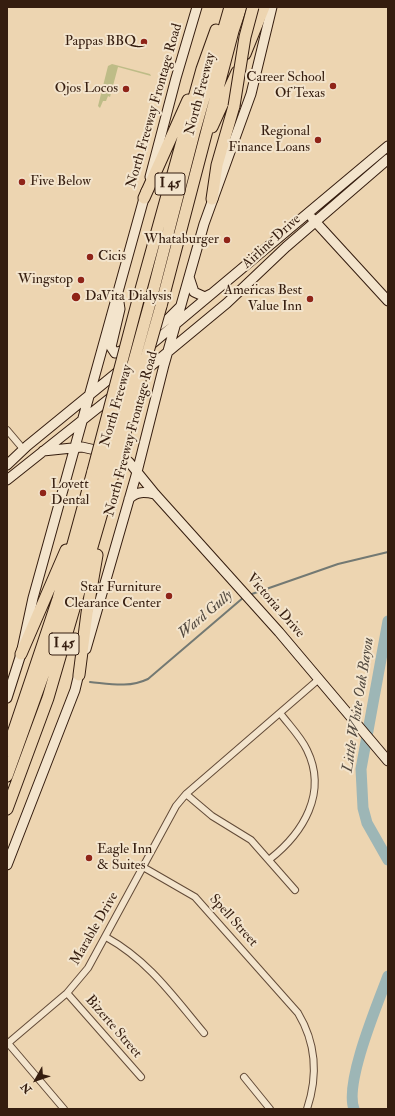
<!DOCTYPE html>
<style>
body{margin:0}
#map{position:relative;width:395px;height:1116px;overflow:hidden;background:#edd5b1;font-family:"IM FELL Double Pica",serif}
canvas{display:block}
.frame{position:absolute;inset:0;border:8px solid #351d0f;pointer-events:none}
.north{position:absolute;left:16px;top:1060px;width:40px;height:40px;-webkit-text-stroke:3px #f3e4cc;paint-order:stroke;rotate:230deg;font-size:11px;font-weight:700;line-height:16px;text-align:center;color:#351d0f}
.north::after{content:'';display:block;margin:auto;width:14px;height:18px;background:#351d0f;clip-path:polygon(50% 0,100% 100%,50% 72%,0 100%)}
</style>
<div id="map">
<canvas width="395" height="1116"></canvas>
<div class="frame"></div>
<div class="north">N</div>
</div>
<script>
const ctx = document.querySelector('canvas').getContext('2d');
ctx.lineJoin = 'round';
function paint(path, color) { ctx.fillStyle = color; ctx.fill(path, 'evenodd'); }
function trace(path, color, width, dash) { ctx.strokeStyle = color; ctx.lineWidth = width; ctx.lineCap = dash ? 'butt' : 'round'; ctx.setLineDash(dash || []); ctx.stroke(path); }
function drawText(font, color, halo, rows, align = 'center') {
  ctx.font = font + ' "IM FELL Double Pica",serif'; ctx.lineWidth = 4; ctx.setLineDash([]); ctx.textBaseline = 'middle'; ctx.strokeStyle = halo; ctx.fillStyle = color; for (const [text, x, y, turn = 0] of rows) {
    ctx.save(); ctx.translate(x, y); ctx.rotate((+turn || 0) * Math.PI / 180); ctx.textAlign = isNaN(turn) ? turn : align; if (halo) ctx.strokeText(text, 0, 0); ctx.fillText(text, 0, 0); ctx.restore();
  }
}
const green = new Path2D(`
 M112 64 150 74 151 76 118 67 110 97 108 96 106 101H103L100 108 98 106 108 66Z`);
const stream = new Path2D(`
 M249 595 338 564 388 552
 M90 682C111 684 129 688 148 679L244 597`);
const river = new Path2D(`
 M388 621 361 769 363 808 367 823 388 860
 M354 1109C344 1083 378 1003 388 976`);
const street = new Path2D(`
 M7 430 24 450
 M186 794 212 816 251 840 295 890
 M270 859C303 833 328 793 307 750 301 737 289 725 280 713
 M143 867 195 897 298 1013C316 1043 318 1076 307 1109
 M106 937C149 961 173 996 204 1033
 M67 993 141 1077
 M7 1042 64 1109
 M7 1044 67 993 88 968 176 806 186 794 319 679
 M244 1077 270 1109`);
const secondary = new Path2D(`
 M150 177 176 78 197 7
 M312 218 388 301
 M189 277 194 292 205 297 211 294
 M118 296 120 309 111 347 115 353 129 348
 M152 331 169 318 180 307
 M147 348 388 146
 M140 375 227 303 286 247 388 159
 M43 451 82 447 113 454 129 462 155 494 279 632 388 761
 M7 465 27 446 120 370
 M7 480 114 395
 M129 499C136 491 145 492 155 494
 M86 649 137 472 164 365 204 224 251 94 272 7
 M7 698 21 654 33 598 146 191
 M7 865 75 690 80 669`);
const highway = new Path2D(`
 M245 54 264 7
 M212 127 237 72
 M144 198 188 100
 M212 199 217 165 234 106
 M138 300 202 69 216 30
 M150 303 194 133 230 7
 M161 306 233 31 241 7
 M21 654 66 550
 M79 675 87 613 97 555
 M7 751 58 599 93 471
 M7 776 54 645 103 473
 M7 809 48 698 113 475`);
const highwayBridge = new Path2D(`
 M234 106 245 37 253 7
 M93 471 138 300
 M103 473 150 303
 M113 475 161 306`);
const markers = [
 [144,42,4,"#8f2418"],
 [333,86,4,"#8f2418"],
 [126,89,4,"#8f2418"],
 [318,140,4,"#8f2418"],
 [22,182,4,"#8f2418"],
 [227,240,4,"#8f2418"],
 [90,257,4,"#8f2418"],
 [81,280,4,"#8f2418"],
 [76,297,5,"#8f2418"],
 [310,299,4,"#8f2418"],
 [43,493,4,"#8f2418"],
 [169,596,4,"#8f2418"],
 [89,858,4,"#8f2418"]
];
const shields = [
 [170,184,30],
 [64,644,30]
];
const shieldNames = [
 ["I 45",170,184],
 ["I 45",64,644]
];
const poiNames = [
 ["Pappas BBQ",136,42],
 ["Career School",325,78],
 ["Of Texas",325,94],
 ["Ojos Locos",118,89],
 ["Regional",310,132],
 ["Finance Loans",310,148],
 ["Five Below",30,182,"left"],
 ["Whataburger",219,240],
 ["Cicis",98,257,"left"],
 ["Wingstop",73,280],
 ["Americas Best",302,291],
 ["Value Inn",302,307],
 ["DaVita Dialysis",85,297,"left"],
 ["Lovett",51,485,"left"],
 ["Dental",51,501,"left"],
 ["Star Furniture",161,588],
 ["Clearance Center",161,604],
 ["Eagle Inn",97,850,"left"],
 ["& Suites",97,866,"left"]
];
const streetNames = [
 ["North Freeway",201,94,-75],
 ["North Freeway Frontage Road",155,106,-74],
 ["Airline Drive",272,242,-42],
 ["North Freeway",117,406,-74],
 ["North Freeway Frontage Road",132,434,-75],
 ["Victoria Drive",275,606,49],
 ["Spell Street",233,921,48],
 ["Marable Drive",95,929,-60],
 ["Bizerte Street",113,1027,49]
];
const waterNames = [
 ["Ward Gully",206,615,-40],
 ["Little White Oak Bayou",359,705,-81]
];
paint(green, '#bebc87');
trace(stream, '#737973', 2);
trace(river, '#9db6b6', 11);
trace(street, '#634b38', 8);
trace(secondary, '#351d0f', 11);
trace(highway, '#351d0f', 13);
trace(street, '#f3e4cc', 6);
trace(secondary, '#f3e4cc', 9);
trace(highway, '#edd5b1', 11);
trace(highwayBridge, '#351d0f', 13, []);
trace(highwayBridge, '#edd5b1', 11);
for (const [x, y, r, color] of markers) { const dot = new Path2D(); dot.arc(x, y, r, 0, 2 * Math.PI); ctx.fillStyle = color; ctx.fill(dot); trace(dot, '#f3e4cc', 1.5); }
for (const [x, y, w] of shields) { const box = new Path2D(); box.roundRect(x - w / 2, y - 11, w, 22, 3); ctx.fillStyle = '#f3e4cc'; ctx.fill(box); trace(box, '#351d0f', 1); }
drawText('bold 13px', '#351d0f', null, shieldNames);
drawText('14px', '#351d0f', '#f3e4cc', poiNames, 'right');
drawText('14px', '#351d0f', '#f3e4cc', streetNames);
drawText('italic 15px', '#544b41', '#f3e4cc', waterNames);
</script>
